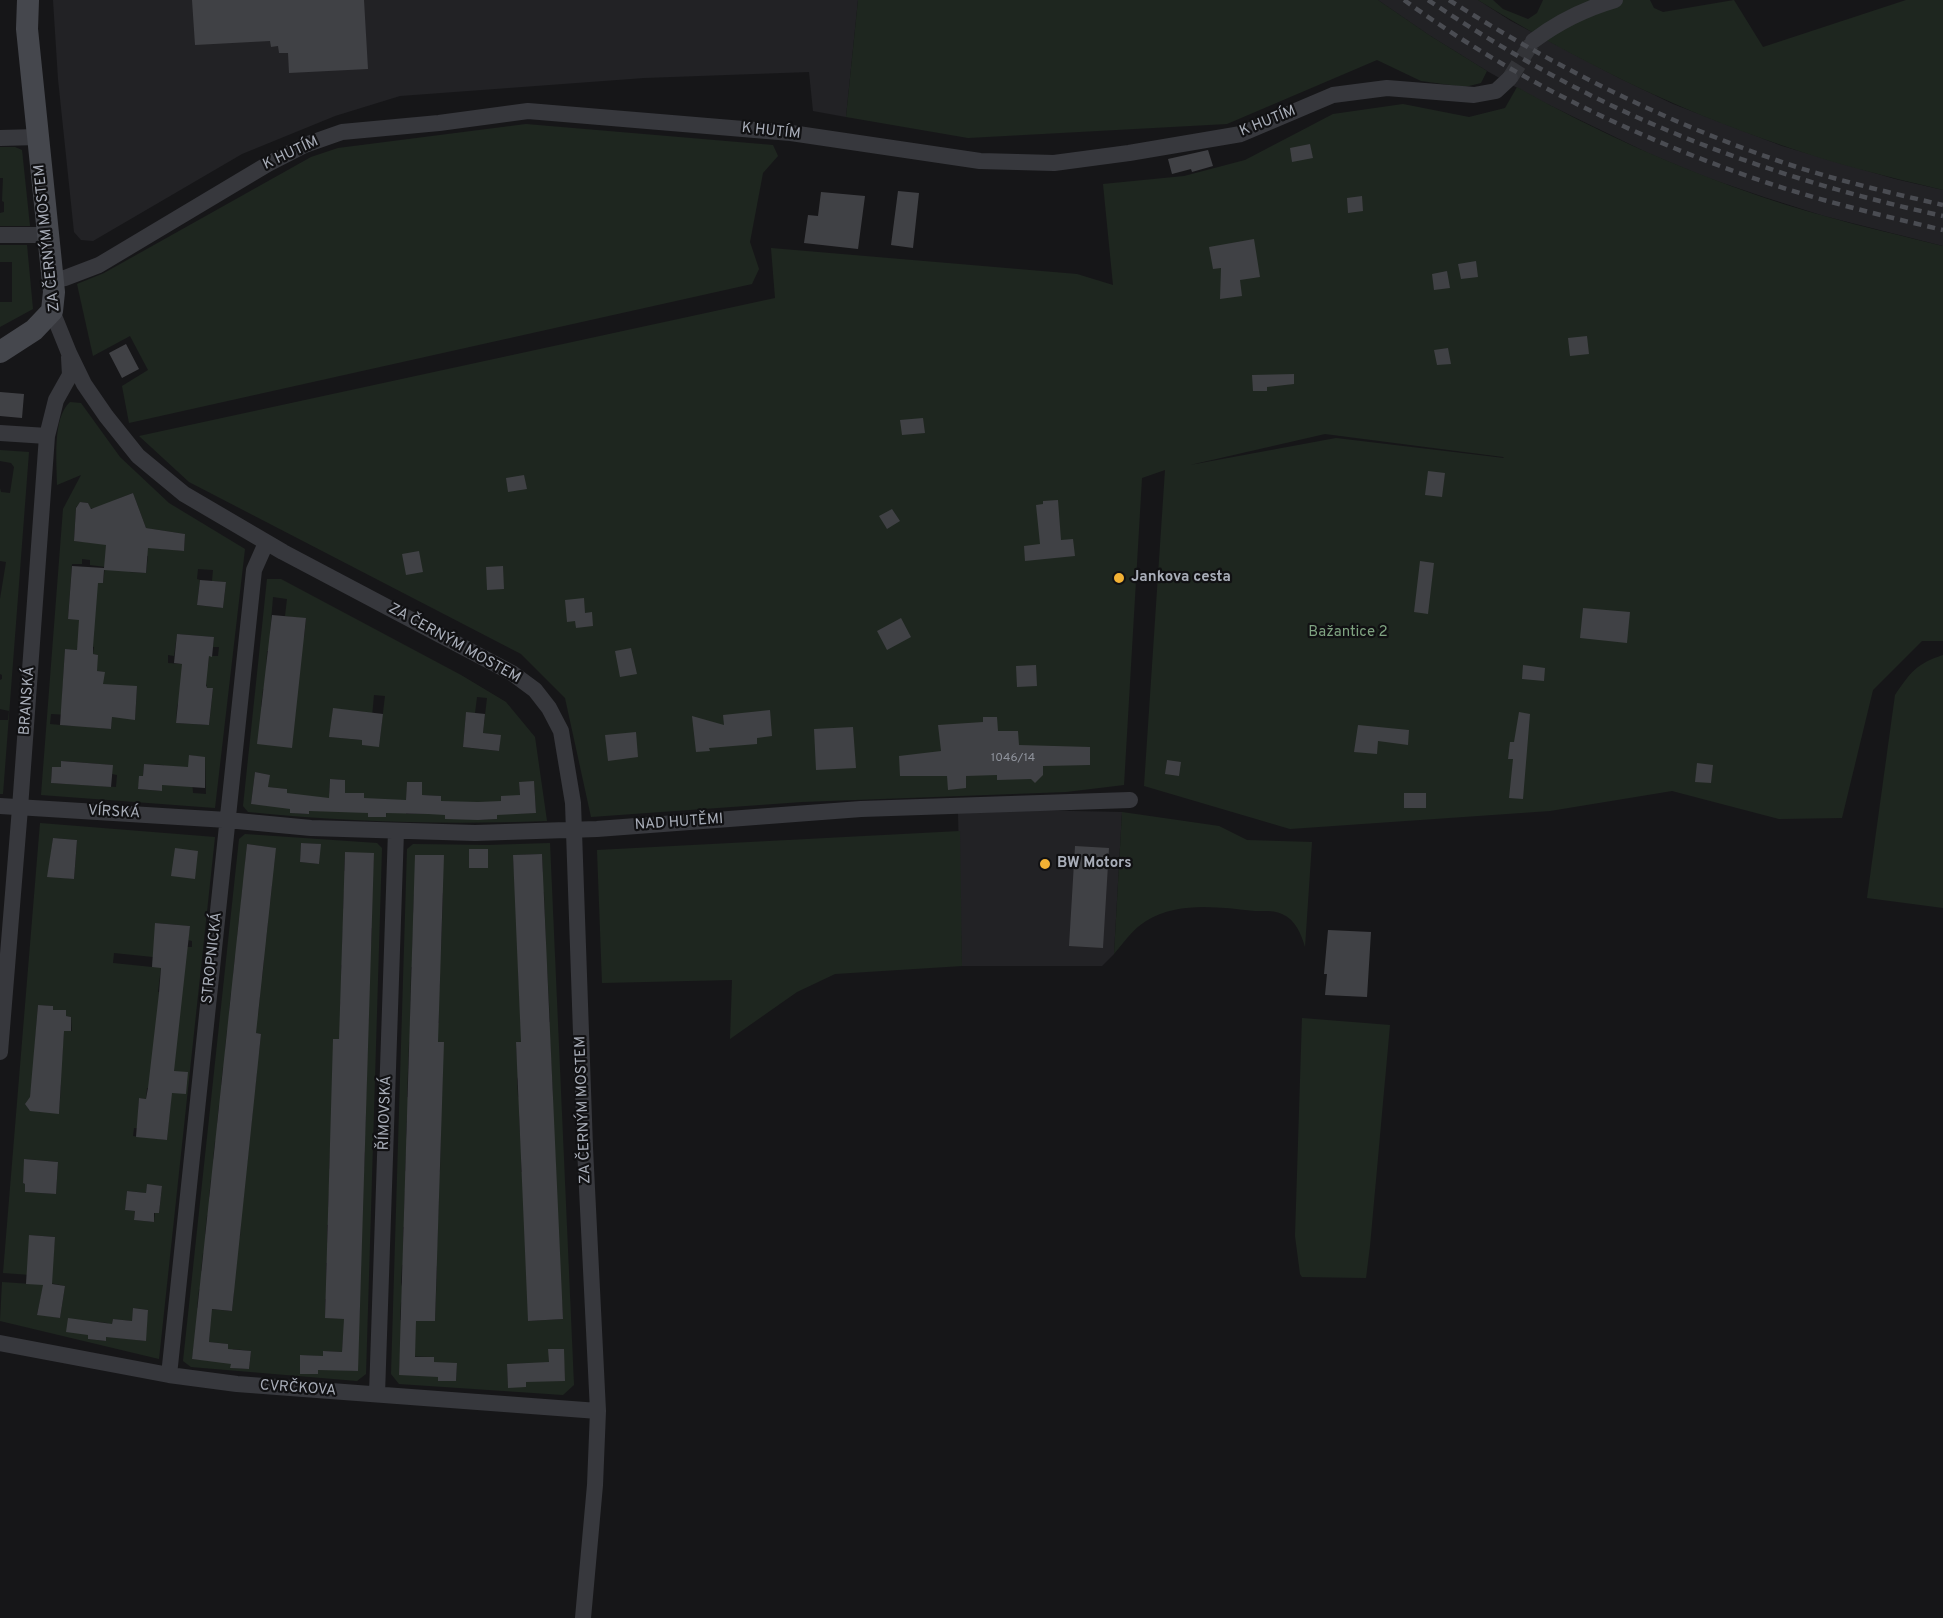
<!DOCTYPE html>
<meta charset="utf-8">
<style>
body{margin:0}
canvas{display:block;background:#161618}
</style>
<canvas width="1943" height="1618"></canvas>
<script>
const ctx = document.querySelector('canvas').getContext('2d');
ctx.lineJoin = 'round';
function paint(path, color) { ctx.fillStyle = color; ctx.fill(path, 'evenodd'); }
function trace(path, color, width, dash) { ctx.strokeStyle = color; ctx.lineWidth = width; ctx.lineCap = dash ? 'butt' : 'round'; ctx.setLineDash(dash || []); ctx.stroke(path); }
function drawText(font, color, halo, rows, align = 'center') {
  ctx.font = font + ' Overpass,sans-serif'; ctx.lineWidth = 4.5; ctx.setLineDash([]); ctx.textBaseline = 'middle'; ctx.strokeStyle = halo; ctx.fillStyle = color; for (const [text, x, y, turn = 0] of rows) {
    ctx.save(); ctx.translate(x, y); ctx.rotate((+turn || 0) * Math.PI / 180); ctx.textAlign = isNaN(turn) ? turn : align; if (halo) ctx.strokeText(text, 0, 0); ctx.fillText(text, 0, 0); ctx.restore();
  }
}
const built = new Path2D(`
 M53 0H858L846 117 813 111 809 72 644 78 400 96 335 116 242 154 93 241 81 240 74 232 58 79Z
 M1378 0H1478L1511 21 1619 78 1673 104 1782 146 1895 179 1943 190V246L1824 216 1764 197 1708 178 1650 154 1539 100 1487 71 1429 35Z
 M973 809 1122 812 1114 954 1102 966H962L958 813Z`);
const green = new Path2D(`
 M858 0H1378L1429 35 1487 71 1481 83 1465 87 1421 81 1377 60 1227 124 968 138 846 117Z
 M1478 0H1493L1503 9 1528 19 1537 13 1543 0H1650L1654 8 1663 12 1734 0 1763 47 1906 0H1943V190C1889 177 1834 164 1781 145 1674 109 1574 59 1478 0Z
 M1517 87C1595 131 1677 168 1762 197 1821 217 1882 231 1943 246V641H1922L1873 690 1842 818 1779 819 1672 791 1550 811 1290 829 1144 786 1165 470 1142 478 1124 785 1066 792 802 802 591 817 565 698 521 654 189 482 139 436 775 298 771 248 1077 274 1113 285 1103 184 1184 176 1245 160 1333 114 1403 104 1469 117 1505 108ZM1325 434 1503 457 1504 458 1336 438 1190 465Z
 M526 124 773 145 778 156 763 173 750 242 759 269 752 284 129 423 122 386 148 370 130 336 93 356 77 284 104 273 311 157 338 148Z
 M0 147H15L22 150 30 226H0V213L4 212V202L2 201 3 178H0Z
 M0 245H27L33 309 0 327V302H12V262H0Z
 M70 402 81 403 120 457 169 503 245 549 215 808 41 795 63 509 81 475 57 485C57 462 52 418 70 402ZM133 493 146 528 185 534 184 551 133 546 115 500ZM81 502 88 503 90 508 100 509 97 543 74 541 76 507ZM131 555 148 556 146 573 129 572ZM82 559 90 560V565L105 567 103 583H95L68 619 72 564H82ZM198 569 213 570 212 581 226 582 223 608 197 605 200 580 197 579ZM177 634 214 637 213 647H219L218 656H209L208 666 168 663V655L174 656ZM77 646 94 647 93 654 98 655 92 671 104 672 62 698 65 649 77 650ZM186 683 207 685V688L213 689 209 725 176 723 177 706ZM137 686 135 719 112 717 111 729 89 727 90 717ZM51 714 71 715V726L50 724ZM190 755 205 758 206 794 193 793ZM62 761 112 765V774L117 775 116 787 51 783 52 767H61ZM144 764 164 765 166 785H162L161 791 138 789V785H142Z
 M0 450 29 452 3 794H0V720H8L9 711 0 709V680L2 679V675L0 674V599L6 562 0 561V488L1 492 10 493 14 467 11 463 0 461Z
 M267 579H281L461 675 506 702 535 737 547 821C447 825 347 822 248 812L243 806ZM273 597 287 599 285 616 306 619 304 637 294 636 300 673 266 670 267 651 272 652 270 633ZM263 689 298 693 261 707ZM374 695 385 696 379 746 362 745V740L330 737 333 709 365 712 371 727ZM477 697 487 698 483 733 500 735 499 751 463 747 466 713H475ZM255 772 269 775 268 787 287 789V796H310L309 814 290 813V807L251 804ZM330 779 345 780V793H364V801L387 799 386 817H368V811L329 793ZM407 782H422V795L440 796 441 803 463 802V819H445V814H406ZM519 782H534L536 813 497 814V819L479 820 501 803 520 795Z
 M1943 655V908L1867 898 1895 695C1911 672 1916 664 1943 655Z
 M1122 812 1219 826 1247 840 1312 842 1305 947C1301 934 1296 920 1282 914 1275 910 1263 911 1255 911 1219 907 1178 901 1146 921 1133 929 1124 942 1114 954Z
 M40 823 215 837 159 1359 0 1321 2 1282 31 1284V1275L3 1273ZM53 838 77 840 74 879 48 876ZM155 923 190 926 188 940 192 941V947H183ZM114 953 153 957 152 967 113 963ZM161 967 176 994 158 992ZM38 1005 53 1006V1010L66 1011V1016L71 1017 72 1031H64L62 1058 34 1055ZM32 1082 61 1085 59 1113 29 1110 26 1103 30 1098ZM147 1088 158 1089 171 1098 167 1140 133 1136 134 1128 143 1129 145 1111 138 1110 139 1098 146 1099ZM25 1159 58 1162 56 1194 25 1192V1184L23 1183ZM147 1185 162 1186 159 1213H155L154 1222 134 1220 135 1211 125 1210 127 1191 146 1193ZM29 1235 55 1237 53 1260ZM50 1283 65 1286 60 1318 37 1314 42 1292H48ZM134 1308 148 1310 145 1341 106 1336 105 1341 88 1339 89 1321 107 1323 112 1326 113 1319 132 1321Z
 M960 831 962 966 835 974 797 992 730 1039 732 980 602 983 597 850Z
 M245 834 377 843 382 848 366 1374 357 1381 191 1367 183 1361 239 839ZM301 843 320 844 319 864 300 862ZM247 844 275 848 274 866 245 863ZM345 853H374L373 872 344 871ZM243 883 272 885 270 904 262 903 261 921 268 922 266 940 237 937 239 919H244L246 901H241ZM344 890 372 891V910H367V928H372L371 947 342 946 343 927H350V909H343ZM235 957 264 960 262 978H254L252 995 260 996 258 1015 229 1011 231 993H236L238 975H233ZM341 965 370 966V984H365L364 1002 369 1003V1021L340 1020V1002L348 1001V984L341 983ZM227 1030 261 1034 259 1052H249L247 1069 257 1071 255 1089 221 1085 223 1067H228L230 1050 225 1049ZM333 1039 368 1040 367 1059H362V1076L367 1077 366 1095 332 1094V1076H342L343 1058H333ZM219 1105 253 1108 251 1127 241 1126 239 1143 249 1145 247 1163 213 1159 215 1141H220L222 1124 217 1123ZM331 1114 366 1115 365 1133H360V1151L365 1152 364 1170 329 1169 330 1150H340L341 1133 331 1132ZM211 1179 245 1182 243 1201 233 1200 232 1218 241 1219 240 1237 205 1234 207 1215H212L214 1198 209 1197ZM329 1188 363 1189V1207L358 1208 357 1225 362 1226 361 1245 327 1243V1225H338V1207H328ZM203 1253 237 1256 235 1275 225 1274 223 1292 234 1293 232 1311 197 1308 199 1289 204 1290 206 1272 201 1271ZM326 1263 361 1264 360 1282H355V1300L360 1301 359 1319 325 1318V1299H335L336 1282 326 1281ZM196 1328 210 1329 209 1342 228 1344 227 1351H232L233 1349 251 1351 249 1369 231 1368V1362L192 1359ZM343 1338 358 1339 357 1371 318 1368V1374H300V1355L318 1356V1358H323L324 1351 342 1352Z
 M550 843 574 1385 563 1395 399 1384 391 1374 407 849 413 844 488 845ZM469 849H488V868H469ZM542 854 543 872 514 874 513 855ZM415 855H444L415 873ZM544 892 546 947 515 893ZM414 893H443L441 949 412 948 413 929H418L413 911ZM547 966 550 1022 521 1023 518 967ZM411 967 440 968V986L432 1004 439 1005V1023L410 1022ZM550 1041 553 1096 518 1097 517 1079 527 1061H517L516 1042ZM409 1042H443L442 1098 407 1097ZM407 1116 441 1117 440 1172 405 1171 406 1153 410 1152 406 1134ZM519 1116 555 1152 556 1171 521 1172V1153L530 1135H520ZM405 1190 439 1192 437 1247 403 1246V1227H408L409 1210 404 1209ZM402 1265 437 1266 435 1321 400 1320 401 1302H406L401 1283ZM562 1301 563 1319 528 1321ZM549 1349H563L565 1381H526V1387H508L507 1364 549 1363ZM400 1356 433 1357 434 1364 457 1363 456 1381H438V1375H399Z
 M1302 1018 1390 1025 1370 1246 1366 1278 1302 1277 1300 1274 1295 1236Z`);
const building = new Path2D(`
 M192 0H364L368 69 289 73 288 53H279L278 46 271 47 270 41 195 45Z
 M1310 144 1313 158 1292 162 1290 148Z
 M1208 150 1213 166 1192 172 1191 169 1172 174 1168 159Z
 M898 191 919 193 913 248 891 245Z
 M821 192 865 196 858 249 804 243 808 215 818 216Z
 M1362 196 1363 211 1348 213 1347 198Z
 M1254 239 1260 277 1240 280 1242 296 1220 299 1221 268 1213 269 1209 247Z
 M1476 261 1478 277 1461 279 1458 264Z
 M1447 271 1450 288 1434 290 1432 274Z
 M1587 336 1589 354 1570 356 1568 338Z
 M126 344 139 369 122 378 109 353Z
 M1448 348 1451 364 1437 365 1434 350Z
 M1294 374V384L1267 387V391H1253L1252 375Z
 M0 392 24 394 22 418 0 416Z
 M923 418 925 433 902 435 900 420Z
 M1428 471 1445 473 1442 497 1425 495Z
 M524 475 527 489 508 492 506 478Z
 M133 493 146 528 185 534 184 551 148 548 146 573 104 570 103 583H98L93 647V654L98 655 97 671 105 672 103 684 137 686 135 720 112 717 111 729 60 725 65 649 77 650 79 620 68 619 72 566 104 568 106 545 74 541 76 508 80 502 88 503 91 509Z
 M1058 500 1061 540 1073 539 1075 556 1025 561 1024 546 1040 544 1036 505 1043 504V501Z
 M892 509 900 521 887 529 879 516Z
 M419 551 423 572 406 575 402 554Z
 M1420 561 1434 563 1428 614 1414 612Z
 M503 566 504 589 487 590 486 567Z
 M200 580 226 582 223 608 197 605Z
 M584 598 585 613 592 612 593 626 576 628 575 621 567 622 565 600Z
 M1583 608 1630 612 1627 643 1580 638Z
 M272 615 306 618 292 748 257 744Z
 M901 618 911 637 887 650 877 631Z
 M177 634 214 637 212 657 209 656 206 685 207 688H213L209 725 176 723 182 664 174 663Z
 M631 648 637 674 620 677 615 651Z
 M1036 665 1037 686 1017 687 1016 666Z
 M1523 665 1545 668 1544 681 1522 679Z
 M333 708 383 714 379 747 362 745V740L329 737Z
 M770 710 772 736 757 738V744L709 748 710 751 696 752 692 716 724 725 723 715Z
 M466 712 485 714 483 733 501 735 499 751 463 747Z
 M1519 712 1530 714 1523 799 1509 798 1513 759H1508L1510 742H1514Z
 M983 717H997L998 731H1018L1019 745 1090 747V765L1043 766V775L1035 783 1031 779 997 780V775L966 776V788L948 790 947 776H900L899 756 941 751 938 725 983 722Z
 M1358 725 1409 730 1408 745 1378 741 1377 754 1354 752Z
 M853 727 856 768 816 770 814 729Z
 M636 732 638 757 608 761 605 735Z
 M189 755 205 757V788L162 785V791L138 789 139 776H143L144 764 188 767Z
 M1167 760 1181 762 1179 776 1165 774Z
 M61 761 113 765 111 787 51 783 52 767H61Z
 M1697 763 1713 765 1711 783 1695 782Z
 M255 772 270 775 268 787 287 789V793L329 798 330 779 345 780V793H364V798L406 800 407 782H422V795L441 796V801L478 802 501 801V796L520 795 519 782 534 781 536 813 497 815V819L478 820 445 819V815L428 814 386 813V817H368V813L309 811V814L290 813V809L251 804Z
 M1404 793H1426V808H1404Z
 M53 838 77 840 74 879 47 877Z
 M301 843 321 844 319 864 300 862Z
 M247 844 276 848 256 1033 261 1034 232 1311 212 1309 209 1342 228 1344V1349L251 1351 249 1369 230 1368 231 1364 192 1359Z
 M1075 846 1109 848 1103 948 1069 946Z
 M175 848 198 851 195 879 171 876Z
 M469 849H488V868H469Z
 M345 852 374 853 358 1371 318 1370V1374H300V1355L323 1356V1351L342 1352 344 1319 325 1318 333 1039H339Z
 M542 854 563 1319 528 1321 516 1042H521L513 855Z
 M415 855H444L438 1042H444L435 1321H416L415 1357H434V1362L457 1363 456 1381H438V1377L399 1375Z
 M155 923 190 926 174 1071 188 1072 186 1094 172 1093 167 1140 136 1137 139 1098 146 1099 148 1088 159 993 161 968 152 967Z
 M1328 930 1371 932 1367 997 1325 995 1327 974H1324Z
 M38 1005 53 1006V1010H66V1016L71 1017V1031H64L59 1114 30 1111 25 1104 30 1097Z
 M24 1159 58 1162 56 1194 25 1192V1184L23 1183Z
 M147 1184 162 1186 159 1213H154V1222L134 1220 135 1211 125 1210 127 1191 146 1193Z
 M29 1235 55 1237 52 1284 65 1286 60 1318 37 1315 43 1285 26 1284Z
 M133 1308 148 1310 146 1341 106 1337V1341L88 1339V1335L66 1332 68 1318 112 1324 113 1319 132 1321Z
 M548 1349H564L565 1381 526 1382V1387L508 1388 507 1364 549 1362Z`);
const streetTunnel = new Path2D(`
 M1510 78 1533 41`);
const street = new Path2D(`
 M1533 41C1558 22 1584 9 1615 0
 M0 138 38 137
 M0 235H47
 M52 280 65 278 99 265 268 164 305 145 342 132 439 123 528 111 791 133 980 161 1054 163 1129 153 1241 134 1333 95 1387 88 1474 95 1496 91 1510 78
 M52 311 69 353 84 384 106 416 138 456 184 494 283 552 512 673 535 690 549 708 561 731 573 803 585 1148 598 1411 595 1485 583 1618
 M0 433 47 436
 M0 806 227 820 311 828 475 833 597 829 861 809 1130 800
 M0 1052 20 808 47 436 56 400 70 375 69 357
 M0 1343 169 1375 237 1384 598 1411
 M169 1375 254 570 266 543
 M377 1394 396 831`);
const secondary = new Path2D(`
 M0 352 34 330 52 311 54 292 27 29 28 0`);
const rail = new Path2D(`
 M1404 0C1513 79 1640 140 1768 183 1825 202 1884 216 1943 230
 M1428 0C1502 49 1580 94 1662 128 1753 167 1847 195 1943 216
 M1449 0C1552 65 1661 120 1776 160 1830 179 1887 192 1943 205`);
const markers = [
 [1119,578,6,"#f2b134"],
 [1045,864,6,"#f2b134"]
];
const numberNames = [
 ["1046/14",1013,759]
];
const streetNames = [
 ["K HUTÍM",1268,122,-22],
 ["K HUTÍM",771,132,6],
 ["K HUTÍM",291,154,-25],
 ["ZA ČERNÝM MOSTEM",48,238,-96],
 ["ZA ČERNÝM MOSTEM",454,644,29],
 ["BRANSKÁ",28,701,-86],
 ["VÍRSKÁ",114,813,3],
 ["NAD HUTĚMI",679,823,-4],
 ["STROPNICKÁ",213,958,-84],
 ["ZA ČERNÝM MOSTEM",584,1110,-92],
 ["ŘÍMOVSKÁ",386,1113,-88],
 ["CVRČKOVA",298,1389,4]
];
const poiNames = [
 ["Jankova cesta",1131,578],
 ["BW Motors",1057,864]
];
const parkNames = [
 ["Bažantice 2",1348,633]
];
paint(built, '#222225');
paint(green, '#1e261f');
paint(building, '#404145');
trace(streetTunnel, '#333438', 16, [16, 8]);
trace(street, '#37383d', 16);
trace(secondary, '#45474d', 22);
trace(rail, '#4a4c52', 4.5, [8, 6]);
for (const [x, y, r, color] of markers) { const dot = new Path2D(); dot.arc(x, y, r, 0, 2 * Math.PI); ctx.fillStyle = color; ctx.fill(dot); trace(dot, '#111113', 2); }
drawText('12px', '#8e929b', null, numberNames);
drawText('15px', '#a8adb8', '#111113', streetNames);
drawText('bold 15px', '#a8adb8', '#111113', poiNames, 'left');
drawText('15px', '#7fa381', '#111113', parkNames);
</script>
